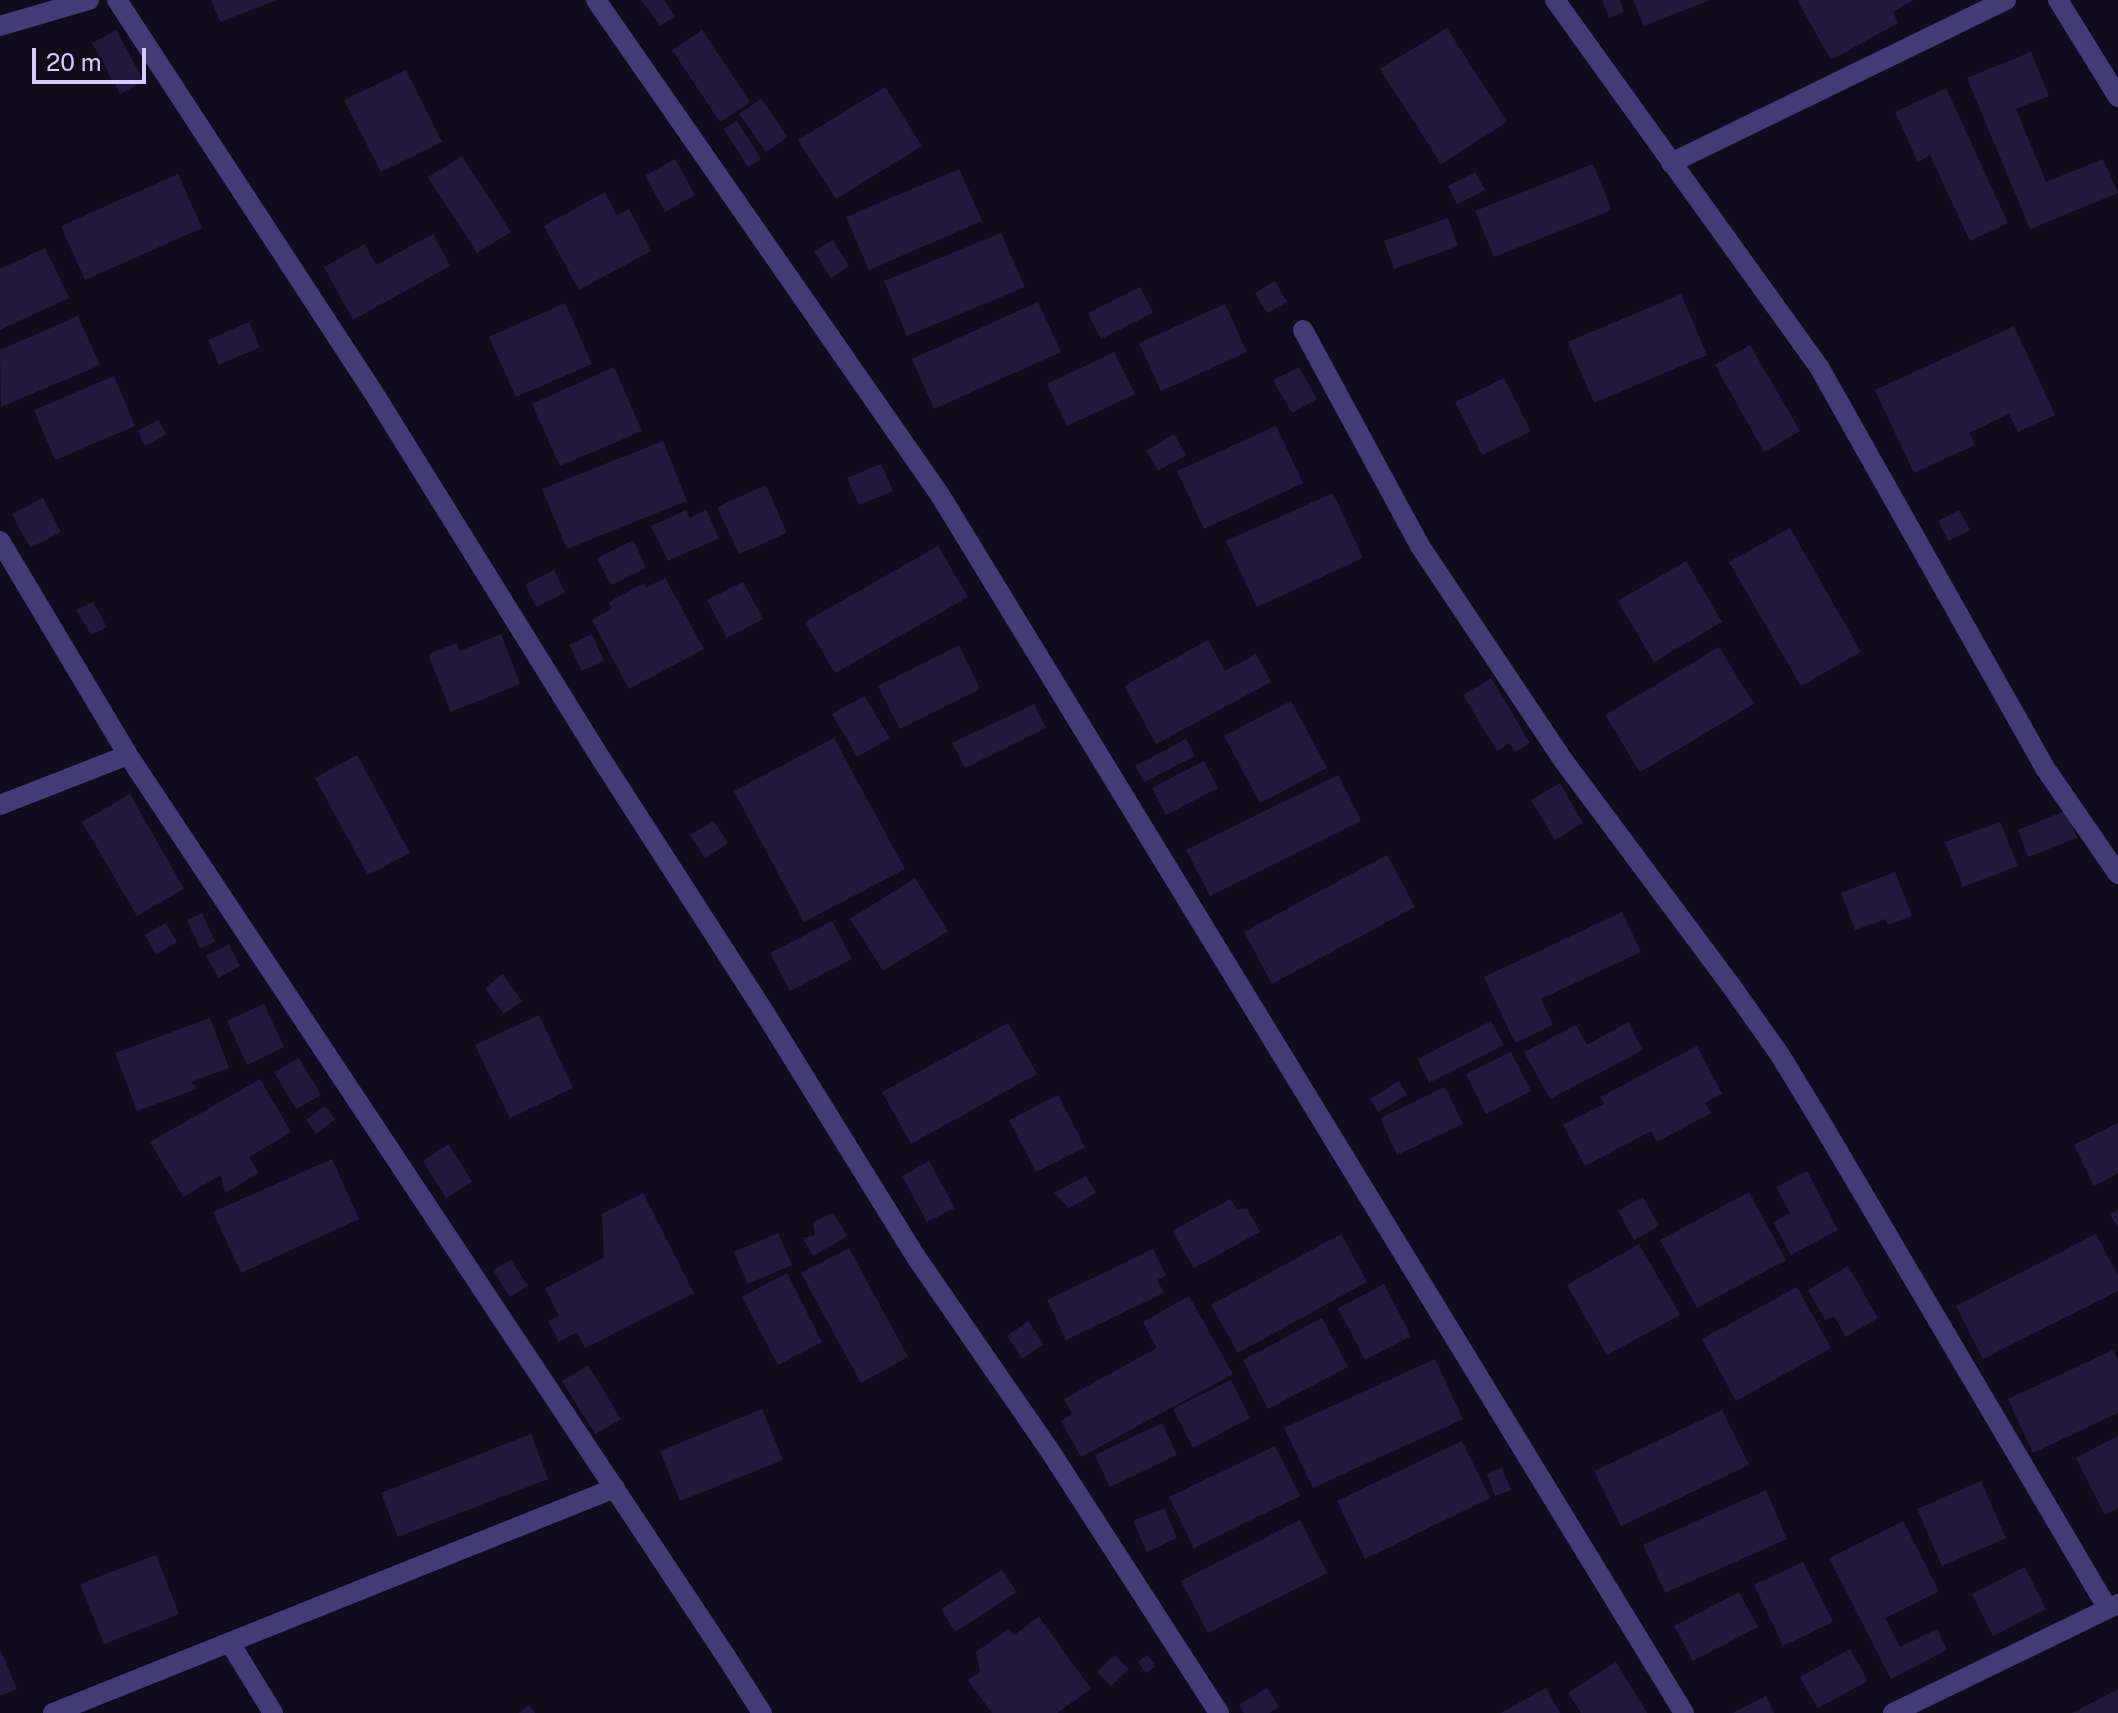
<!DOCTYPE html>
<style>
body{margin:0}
#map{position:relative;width:2118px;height:1713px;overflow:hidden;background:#100c1c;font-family:"Public Sans",sans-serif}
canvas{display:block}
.scale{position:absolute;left:32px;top:48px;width:114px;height:36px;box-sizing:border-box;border:4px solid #d4cbfb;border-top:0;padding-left:10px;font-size:24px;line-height:28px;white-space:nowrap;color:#d4cbfb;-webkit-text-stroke:6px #100c1c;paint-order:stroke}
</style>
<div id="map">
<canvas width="2118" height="1713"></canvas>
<div class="scale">20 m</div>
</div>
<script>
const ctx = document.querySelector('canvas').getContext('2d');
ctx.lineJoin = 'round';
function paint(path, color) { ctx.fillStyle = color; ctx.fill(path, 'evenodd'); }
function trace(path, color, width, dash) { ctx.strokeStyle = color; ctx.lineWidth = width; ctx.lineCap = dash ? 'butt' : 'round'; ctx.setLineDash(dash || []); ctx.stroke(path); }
const building = new Path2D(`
 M211 0H277L220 22Z
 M641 0H664L675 16 660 26Z
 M1602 0H1620L1624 12 1609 18Z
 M1633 0H1710L1644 26Z
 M1797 0H1914L1893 12 1898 23 1831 60Z
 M1447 28 1507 122 1441 164 1380 69Z
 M116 30 144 81 120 94 92 43Z
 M702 30 750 102 720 122 672 50Z
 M2031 52 2049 96 2016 109 2046 182 2103 159 2118 193 2030 229 1967 78Z
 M406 70 442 142 381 172 344 100Z
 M885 87 922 146 836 199 798 140Z
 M1946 88 2008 223 1970 241 1930 155 1918 162 1895 112Z
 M761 99 788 137 766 152 739 114Z
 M737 121 761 159 748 167 724 129Z
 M462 156 511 232 477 253 428 177Z
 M675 159 695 195 665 212 645 176Z
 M1593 164 1612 210 1494 257 1475 211Z
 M959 169 982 221 869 270 846 217Z
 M1475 172 1485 190 1457 204 1448 186Z
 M178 174 202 228 85 280 61 226Z
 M605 192 617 216 629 209 651 251 579 290 544 226Z
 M1448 218 1458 246 1394 269 1384 241Z
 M1001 233 1025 287 907 336 884 281Z
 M433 234 450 266 353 320 324 267 365 244 376 265Z
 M833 240 849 266 831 278 814 251Z
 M45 248 69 298 0 330V269Z
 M1275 281 1287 302 1267 313 1255 293Z
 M1140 287 1153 313 1101 339 1088 313Z
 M1681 294 1707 355 1594 403 1568 342Z
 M1038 302 1061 352 934 409 912 359Z
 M565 303 592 364 516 397 489 337Z
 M1225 304 1247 352 1161 391 1139 343Z
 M78 316 100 365 1 407 0 350Z
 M249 322 260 347 219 365 208 340Z
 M2014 326 2055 415 2018 432 2009 414 1969 433 1975 445 1914 473 1875 390Z
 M1750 345 1800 431 1764 452 1715 365Z
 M1114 352 1135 394 1067 426 1047 384Z
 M614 367 642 431 560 466 532 404Z
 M1299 367 1317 399 1292 413 1273 380Z
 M114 376 135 426 55 460 34 410Z
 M1504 378 1531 431 1482 455 1455 402Z
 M158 420 166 434 145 446 138 431Z
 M1276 426 1303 483 1204 529 1177 471Z
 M1174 434 1186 455 1158 471 1146 451Z
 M663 441 687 501 567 549 542 489Z
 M881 464 893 491 859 505 847 478Z
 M766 485 787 533 739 554 717 507Z
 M1333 493 1363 558 1257 607 1226 541Z
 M43 498 61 532 30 548 12 514Z
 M686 510 690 518 706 510 719 538 668 561 651 526Z
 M1959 510 1970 530 1949 541 1938 521Z
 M1790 528 1861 652 1801 686 1729 562Z
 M633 540 646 568 611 585 597 558Z
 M938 546 968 597 835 673 805 622Z
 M1686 561 1722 622 1654 662 1618 601Z
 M554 570 565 593 536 607 525 585Z
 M665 578 704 649 629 689 592 620 612 609 609 602 644 583 646 588Z
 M743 582 763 619 727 638 707 600Z
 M93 602 107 627 91 635 76 610Z
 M501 634 520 684 451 712 428 654 457 643 460 651Z
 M592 634 604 661 582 671 569 645Z
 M1208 640 1225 671 1256 654 1271 682 1156 744 1124 686Z
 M959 645 980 689 900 729 878 686Z
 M1719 647 1754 704 1640 772 1605 715Z
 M1491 678 1530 743 1515 752 1509 743 1497 751 1463 695Z
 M864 696 890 738 857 757 832 714Z
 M1291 701 1327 768 1260 803 1224 736Z
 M1034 704 1046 728 965 768 952 743Z
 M834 738 905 869 804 922 734 791Z
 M1186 739 1195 756 1144 782 1135 766Z
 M357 755 410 853 368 875 315 778Z
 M1204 761 1218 788 1166 815 1152 788Z
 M1338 775 1361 821 1210 896 1186 850Z
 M1560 783 1583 823 1555 840 1531 800Z
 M130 794 184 889 137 916 82 822Z
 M2067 810 2077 838 2028 857 2018 830Z
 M714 821 728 843 705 859 690 835Z
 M2000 822 2018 866 1963 887 1945 842Z
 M1387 855 1415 907 1272 984 1244 932Z
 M1895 872 1912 916 1888 925 1886 919 1855 930 1841 893Z
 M915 878 948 931 883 971 850 919Z
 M1622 912 1641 952 1541 999 1553 1025 1515 1043 1484 977Z
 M202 913 215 942 200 948 187 920Z
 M832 921 852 959 790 991 770 953Z
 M166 923 177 942 156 955 145 935Z
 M229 944 240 966 218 978 206 956Z
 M503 974 522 1001 504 1014 485 988Z
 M264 1004 284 1047 247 1065 227 1021Z
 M539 1015 573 1088 510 1118 475 1045Z
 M210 1018 229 1068 191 1082 197 1089 137 1111 115 1053Z
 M1491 1021 1504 1045 1429 1083 1418 1059Z
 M1628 1022 1643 1050 1550 1099 1524 1052 1576 1025 1587 1045Z
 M1008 1023 1037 1074 911 1144 882 1092Z
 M1697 1046 1722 1094 1705 1103 1711 1113 1657 1142 1651 1131 1585 1166 1563 1125 1604 1104 1600 1097Z
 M1511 1052 1531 1091 1486 1114 1466 1074Z
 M299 1058 321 1095 296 1109 274 1072Z
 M260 1079 291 1132 249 1157 259 1173 225 1193 221 1175 183 1197 150 1142Z
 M1399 1081 1407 1095 1378 1112 1370 1099Z
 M1445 1087 1463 1124 1397 1155 1380 1118Z
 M1058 1095 1085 1147 1036 1172 1009 1120Z
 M325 1106 335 1119 316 1134 306 1120Z
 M2118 1123V1173L2094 1186 2074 1145Z
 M449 1144 472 1182 446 1198 423 1161Z
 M332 1159 359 1219 241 1273 213 1212Z
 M929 1161 955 1208 927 1222 902 1176Z
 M1807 1171 1838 1230 1791 1255 1773 1222 1790 1213 1776 1187Z
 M1086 1176 1096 1193 1069 1208 1054 1193Z
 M1749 1192 1786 1260 1697 1308 1660 1240Z
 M643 1193 694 1293 585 1348 577 1332 559 1342 548 1321 559 1316 545 1288 604 1258 602 1214Z
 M1643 1197 1659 1226 1634 1240 1618 1211Z
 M1230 1199 1237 1209 1247 1208 1260 1232 1194 1268 1172 1231Z
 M2118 1210V1228L2110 1214Z
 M833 1212 847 1236 813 1256 803 1238 815 1235 813 1223Z
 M778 1233 792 1265 748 1284 734 1252Z
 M1341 1234 1367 1282 1238 1353 1211 1305Z
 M2096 1234 2118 1276V1291L1983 1359 1956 1306Z
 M1639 1244 1680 1315 1607 1355 1567 1285Z
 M849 1248 908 1357 861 1383 801 1273Z
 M1153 1249 1166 1276 1157 1280 1164 1293 1066 1340 1047 1300Z
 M511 1260 528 1286 510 1297 493 1270Z
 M1848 1266 1878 1318 1846 1337 1834 1316 1825 1320 1808 1290Z
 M787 1273 822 1342 778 1365 742 1297Z
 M1384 1284 1411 1336 1365 1360 1338 1308Z
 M1797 1287 1831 1348 1736 1401 1702 1339Z
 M1189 1296 1233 1374 1081 1457 1061 1421 1072 1414 1064 1399 1157 1348 1143 1322Z
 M1322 1318 1348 1367 1268 1409 1243 1360Z
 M1028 1321 1044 1344 1022 1359 1007 1336Z
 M2113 1350 2118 1361V1413L2033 1453 2008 1399Z
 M1435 1359 1463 1419 1313 1488 1284 1428Z
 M588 1365 621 1419 595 1434 562 1381Z
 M1231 1380 1250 1418 1193 1448 1173 1409Z
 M762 1409 783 1460 680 1501 660 1451Z
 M1722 1410 1749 1465 1621 1526 1594 1471Z
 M1162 1423 1177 1455 1110 1487 1095 1455Z
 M531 1434 548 1479 398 1537 381 1493Z
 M2118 1436V1508L2105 1515 2076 1458Z
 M1462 1441 1490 1498 1365 1559 1337 1501Z
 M1275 1446 1300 1496 1194 1548 1169 1497Z
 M1502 1468 1511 1490 1495 1496 1487 1474Z
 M1981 1481 2006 1538 1942 1566 1917 1509Z
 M1766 1490 1787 1539 1665 1593 1643 1545Z
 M1164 1508 1177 1538 1147 1552 1133 1521Z
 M1300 1520 1327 1573 1208 1633 1181 1581Z
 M1903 1521 1939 1591 1885 1618 1900 1647 1937 1629 1947 1650 1891 1679 1829 1558Z
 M156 1555 179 1614 104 1644 80 1584Z
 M1803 1562 1833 1622 1783 1646 1754 1585Z
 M2025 1567 2046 1609 1993 1636 1972 1594Z
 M1002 1570 1017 1592 955 1632 941 1609Z
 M1739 1592 1758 1627 1693 1661 1674 1626Z
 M1039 1617 1091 1689 1057 1713H992L968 1680 980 1671 976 1652 1009 1629 1014 1635Z
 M0 1649 17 1689 0 1696Z
 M1850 1649 1868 1681 1818 1708 1800 1677Z
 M1115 1655 1129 1669 1111 1686 1097 1672Z
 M1147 1655 1156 1666 1146 1673 1138 1662Z
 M1616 1662 1647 1713H1581L1568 1693Z
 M1267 1688 1279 1707 1269 1713H1244L1239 1705Z
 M1546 1688 1560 1713H1501Z
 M2118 1689V1713H2072Z
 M1766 1696 1774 1713H1733Z
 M529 1705 535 1713H519Z`);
const minor = new Path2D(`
 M117 0 375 395 598 754 763 1010 916 1257 1050 1451 1219 1713
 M596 0 940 495 1684 1713
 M1555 0 1819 367 2045 768 2118 874
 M2058 0 2118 97
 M0 26 89 0
 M1671 163 2006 0
 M1303 330 1420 546 1563 760 1732 987 1780 1055 1822 1124 2108 1609
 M0 541 128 755 727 1658 762 1713
 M0 805 128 755
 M230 1643 273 1713
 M53 1713 615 1488
 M1893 1713 2118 1604`);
paint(building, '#231a3b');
trace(minor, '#423b77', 20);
</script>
